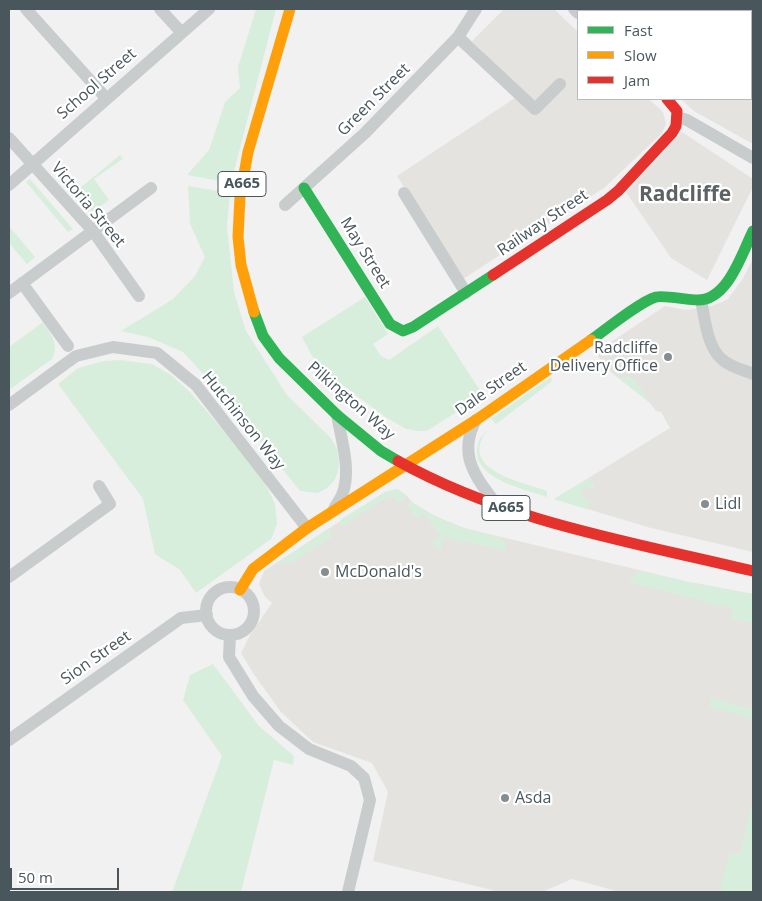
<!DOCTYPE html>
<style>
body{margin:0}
#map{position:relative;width:762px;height:901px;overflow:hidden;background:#f1f1f1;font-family:"Open Sans",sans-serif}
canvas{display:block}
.frame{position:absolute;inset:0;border:10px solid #49575c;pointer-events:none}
.legend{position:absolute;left:577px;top:10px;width:175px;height:90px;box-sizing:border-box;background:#fff;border:1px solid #b6bcbe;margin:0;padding:6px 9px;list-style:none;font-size:15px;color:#49575c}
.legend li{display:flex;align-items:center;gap:10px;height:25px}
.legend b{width:25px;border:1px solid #b6bcbe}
.scale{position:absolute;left:10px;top:868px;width:109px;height:22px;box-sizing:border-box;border:2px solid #49575c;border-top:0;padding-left:6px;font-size:15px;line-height:18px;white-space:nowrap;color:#49575c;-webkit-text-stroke:4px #fff;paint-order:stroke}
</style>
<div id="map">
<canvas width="762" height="901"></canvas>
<div class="frame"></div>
<ul class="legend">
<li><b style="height:6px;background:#30b455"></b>Fast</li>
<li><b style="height:6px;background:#ff9f0a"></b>Slow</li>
<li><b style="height:6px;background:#e5322d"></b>Jam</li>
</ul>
<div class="scale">50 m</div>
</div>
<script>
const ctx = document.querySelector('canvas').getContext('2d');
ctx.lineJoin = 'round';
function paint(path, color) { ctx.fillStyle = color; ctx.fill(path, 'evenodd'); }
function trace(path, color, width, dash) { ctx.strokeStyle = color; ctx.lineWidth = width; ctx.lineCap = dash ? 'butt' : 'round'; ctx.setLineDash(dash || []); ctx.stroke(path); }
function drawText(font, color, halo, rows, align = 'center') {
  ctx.font = font + ' "Open Sans",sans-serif'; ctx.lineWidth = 4.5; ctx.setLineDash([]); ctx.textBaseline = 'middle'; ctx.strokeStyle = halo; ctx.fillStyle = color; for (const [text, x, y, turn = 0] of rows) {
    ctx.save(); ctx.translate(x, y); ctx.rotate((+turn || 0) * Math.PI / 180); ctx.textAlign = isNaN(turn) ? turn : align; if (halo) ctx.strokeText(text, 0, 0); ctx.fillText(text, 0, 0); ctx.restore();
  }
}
const commercial = new Path2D(`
 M504 9H554L578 32V99H649L663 112 666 124 662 133 604 188 463 279 397 176 524 92 472 41Z
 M643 9H747L749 11H641Z
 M751 13 753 16V144L694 111 681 99H751Z
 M682 132 753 179V187L707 280 671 258 626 192Z
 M753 259V552L651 528 554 499 670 428 661 412 656 411 650 403 607 369 598 356 599 350 665 306 685 310 706 308 727 300 742 280Z
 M397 489 407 496 412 502 435 516 464 528 689 582 753 594V882L752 892H620L572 879 542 892H500L373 861 388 792 372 763 313 742 281 712 253 673 241 653 250 635 272 603 265 597 259 584 264 571 385 492Z`);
const green = new Path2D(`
 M256 9H276L231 183 187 175 209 150 225 102 240 88 238 67Z
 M120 155 123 159 94 179 109 200 90 214 74 193Z
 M30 179 73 229 68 232 26 182Z
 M188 186 230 193 227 226 234 292 246 331 287 395 331 438 337 449 339 461 338 472 334 481 327 488 318 493 300 491 227 400 183 352 148 337 121 331 173 299 195 276 205 257 190 224Z
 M9 226 35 257 27 264 9 243Z
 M365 297 388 334 373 344 381 356 389 360 438 326 483 395 427 431H418L406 429 385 417 328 374 312 356 302 337Z
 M43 322C51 334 60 346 52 359L9 390V347Z
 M120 360 152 364 171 375 190 392 259 471 275 504 277 524 271 539 196 593 180 570 155 554 143 499 58 384 78 368 104 361Z
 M629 376 635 380 650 403 619 378Z
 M551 377 552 380 550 383 496 424 491 419Z
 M487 431C457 470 523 482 547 491V497C526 489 476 480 477 451 477 442 480 437 487 431Z
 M589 478 595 487 593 488 583 486 581 497 590 499 587 509 554 499Z
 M397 489 407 496 402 500 404 504 389 496 343 526 340 523V520L385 492Z
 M411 502 435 516 464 528 502 538 506 545 505 550 444 537 441 549 434 546 432 542 441 536 424 514 416 518 407 505Z
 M329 528 332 537 294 561 274 565Z
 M639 571 689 582 753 594V623L731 619 733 609 630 582 632 577Z
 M213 664 259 726 294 756 293 765 274 760 241 892H172L222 756 183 700 190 675Z
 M711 698 753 709V718L709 707Z
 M753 799V882L752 892H725L720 887 730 853 740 854Z`);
const street = new Path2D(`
 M26 9 106 98
 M160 9 181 32
 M574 9 578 13
 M634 11 636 9
 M458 37 535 109 560 84
 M677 117 687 120 753 158
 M9 138 93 231 139 296
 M9 185 209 9
 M404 193 466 293
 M285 205 365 133 458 37 476 9
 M22 283 68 346
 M9 293 151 188
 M701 300C705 319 707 349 724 361 733 368 744 370 753 374
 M9 405 76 356 113 347 157 353 196 385 307 528
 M476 420C457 455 476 478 497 505
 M334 509C336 504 340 500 342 495 352 471 341 439 337 415
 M9 577 110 504 99 486
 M206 611a24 24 0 1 1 48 0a24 24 0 1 1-48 0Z
 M230 635 229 657 253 696 279 726 309 749 351 766 364 778 370 800 348 892
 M9 740 181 618 207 615`);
const fast = new Path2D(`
 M304 188 390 324 403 331 413 327 493 275
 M254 312 263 336 279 358 337 415 381 451 398 461
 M591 340C605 330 641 301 656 297 665 295 687 300 698 300 728 300 742 253 753 231`);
const slow = new Path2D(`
 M254 312 241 265 238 237 240 197 248 152 290 9
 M240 590 253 569 307 528 476 420 591 340`);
const jam = new Path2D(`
 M493 275 607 200 618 191 672 133 676 126 677 111 667 99
 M398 461C507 522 633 542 753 571`);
const markers = [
 [668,357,5,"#848d90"],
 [705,504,5,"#848d90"],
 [325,572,5,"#848d90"],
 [505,798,5,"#848d90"]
];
const shields = [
 [242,184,48],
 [506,508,48]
];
const shieldNames = [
 ["A665",242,184],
 ["A665",506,508]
];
const streetNames = [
 ["School Street",97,84,-41],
 ["Green Street",374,100,-45],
 ["Victoria Street",88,205,50],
 ["Railway Street",543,223,-34],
 ["May Street",365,253,58],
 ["Dale Street",491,389,-35],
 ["Pilkington Way",351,401,41],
 ["Hutchinson Way",243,421,51],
 ["Sion Street",96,658,-35]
];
const poiNames = [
 ["Radcliffe",658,348,"right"],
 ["Delivery Office",658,366,"right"],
 ["Lidl",715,504],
 ["McDonald's",335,572],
 ["Asda",515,798]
];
const districtNames = [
 ["Radcliffe",685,195]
];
paint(commercial, '#e5e3e0');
paint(green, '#d8eedc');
trace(street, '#c9cccd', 12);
trace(fast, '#30b455', 11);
trace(slow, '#ff9f0a', 11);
trace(jam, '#e5322d', 11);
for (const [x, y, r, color] of markers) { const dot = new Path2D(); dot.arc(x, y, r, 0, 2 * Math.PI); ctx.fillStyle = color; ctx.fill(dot); trace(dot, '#fff', 2); }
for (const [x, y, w] of shields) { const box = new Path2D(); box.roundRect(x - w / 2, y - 12.5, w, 25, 4); ctx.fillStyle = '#fff'; ctx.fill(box); trace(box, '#49575c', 1); }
drawText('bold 15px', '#49575c', null, shieldNames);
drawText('16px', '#49575c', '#fff', streetNames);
drawText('16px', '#49575c', '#fff', poiNames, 'left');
drawText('bold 21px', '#5d6265', '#fff', districtNames);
</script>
